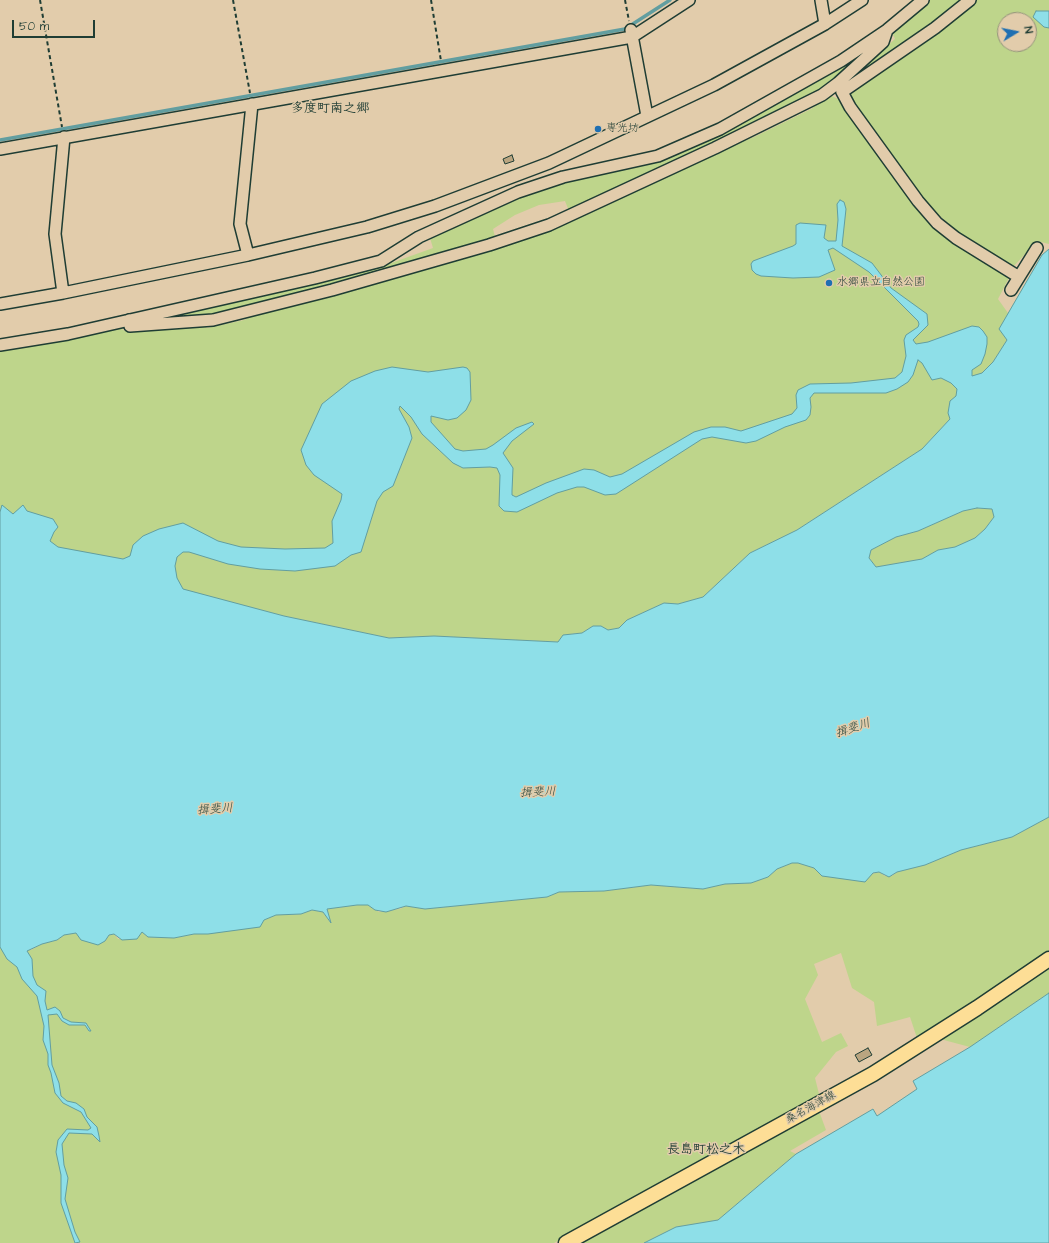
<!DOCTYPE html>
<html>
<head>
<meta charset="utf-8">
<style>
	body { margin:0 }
	#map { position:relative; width:1049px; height:1243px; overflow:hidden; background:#e2ccab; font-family:"Architects Daughter",sans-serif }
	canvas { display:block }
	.north { position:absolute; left:997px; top:12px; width:40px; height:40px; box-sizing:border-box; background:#e2ccab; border:1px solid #94937b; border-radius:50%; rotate:80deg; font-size:11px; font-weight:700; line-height:16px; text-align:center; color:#1f3d34 }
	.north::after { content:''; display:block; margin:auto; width:14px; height:18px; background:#1f6fb2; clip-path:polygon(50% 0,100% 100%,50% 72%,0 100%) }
	.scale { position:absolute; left:12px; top:20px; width:83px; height:18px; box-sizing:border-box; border:2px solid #1f3d34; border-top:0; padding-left:5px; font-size:12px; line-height:14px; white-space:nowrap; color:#1f3d34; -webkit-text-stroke:3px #e2ccab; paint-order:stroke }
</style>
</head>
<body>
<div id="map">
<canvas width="1049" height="1243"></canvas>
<div class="north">N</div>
<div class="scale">50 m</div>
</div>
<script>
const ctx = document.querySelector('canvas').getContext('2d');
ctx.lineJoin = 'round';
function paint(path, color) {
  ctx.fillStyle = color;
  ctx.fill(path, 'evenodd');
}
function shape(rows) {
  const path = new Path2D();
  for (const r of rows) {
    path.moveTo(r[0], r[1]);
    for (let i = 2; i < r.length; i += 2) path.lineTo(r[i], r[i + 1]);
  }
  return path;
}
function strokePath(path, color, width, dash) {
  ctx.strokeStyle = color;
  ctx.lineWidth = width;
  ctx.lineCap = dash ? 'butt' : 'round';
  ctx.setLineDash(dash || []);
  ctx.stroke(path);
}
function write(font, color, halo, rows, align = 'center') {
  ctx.font = font + ' "Architects Daughter","Klee One",sans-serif';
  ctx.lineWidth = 3;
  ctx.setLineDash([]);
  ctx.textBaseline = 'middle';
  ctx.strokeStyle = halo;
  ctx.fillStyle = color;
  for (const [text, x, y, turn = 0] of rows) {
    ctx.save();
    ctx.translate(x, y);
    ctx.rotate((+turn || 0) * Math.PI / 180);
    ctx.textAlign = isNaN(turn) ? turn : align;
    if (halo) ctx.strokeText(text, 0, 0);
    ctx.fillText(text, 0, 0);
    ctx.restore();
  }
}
paint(shape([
	[930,0,1049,0,1049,244,1037,241,1014,266,987,253,967,240,922,200,850,100,845,83,895,39,892,32],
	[1005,20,1029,20,1029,44,1005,44],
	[876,44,863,59,807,99,569,211,565,201,539,205,515,215,493,229,495,237,421,260,335,285,213,316,148,320,383,266,433,248,430,238,460,222,533,191,562,182,628,166,645,166,662,159],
	[830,95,840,100,915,203,1010,276,998,299,1008,313,1042,255,1049,249,1007,340,993,362,950,419,922,449,797,530,750,553,703,597,678,604,664,603,627,620,619,628,608,630,601,626,593,626,582,633,571,634,558,642,434,636,389,638,284,616,0,543,0,351,117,326,125,331,202,324,207,328,244,320,257,314,459,259,695,159,754,137,811,109],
	[977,508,992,509,994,517,985,529,975,538,956,547,938,550,922,559,876,567,869,558,871,550,896,537,918,531,963,511],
	[1049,817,1049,952,1022,972,917,1038,910,1017,877,1026,874,1002,852,988,841,953,814,964,818,975,805,999,822,1042,841,1033,848,1046,836,1052,815,1078,820,1098,554,1243,0,1243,0,947,31,950,42,944,57,940,64,935,76,933,105,941,109,935,114,934,118,939,128,939,142,932,148,937,174,938,194,934,208,934,264,920,276,915,301,914,312,910,323,912,330,922,327,909,357,905,368,905,379,912,400,909,406,906,425,909,547,897,559,892,604,891,651,885,703,889,725,884,751,883,768,877,777,869,792,863,798,863,814,868,823,876,869,875,879,872,885,876,892,876,897,872,925,865,961,850,1012,837],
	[1049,967,1049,993,970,1047,940,1039],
	[819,1111,826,1130,790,1151,796,1154,718,1220,676,1227,644,1243,579,1243]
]), '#bed58b');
const water = shape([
	[1036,11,1049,11,1049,28,1044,27,1033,17,1036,11],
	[840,200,844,202,846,209,842,246,872,263,891,288,927,314,928,325,913,340,916,344,928,342,972,326,979,327,983,331,987,337,987,344,985,354,981,364,972,370,972,376,982,373,993,362,1007,340,999,329,1042,255,1049,249,1049,817,1012,837,961,850,925,865,897,872,889,877,879,872,873,873,865,882,822,876,814,868,798,863,792,863,777,869,768,877,751,883,725,884,703,889,651,885,604,891,559,892,547,897,425,909,406,906,386,912,375,910,368,905,357,905,327,909,331,923,323,912,312,910,301,914,276,915,264,920,260,927,208,934,194,934,174,938,148,937,142,932,137,939,122,940,114,934,109,935,105,941,98,945,81,940,76,933,64,935,57,940,42,944,27,951,32,959,33,976,37,985,46,991,45,1001,47,1010,55,1007,60,1011,63,1018,71,1022,86,1023,91,1031,89,1031,85,1025,69,1025,62,1021,57,1014,48,1015,52,1065,59,1083,61,1096,67,1101,76,1103,84,1109,87,1117,97,1127,99,1136,100,1142,92,1134,69,1133,62,1144,64,1165,68,1178,65,1199,75,1232,80,1242,75,1243,61,1203,61,1175,56,1152,58,1140,67,1129,88,1130,91,1128,81,1112,63,1103,55,1093,51,1073,48,1065,48,1054,43,1040,44,1026,37,996,22,979,17,967,7,959,0,947,0,512,2,505,13,514,23,505,27,511,53,519,58,527,54,532,50,541,58,547,123,559,130,556,133,545,143,536,159,529,183,523,218,541,241,547,285,549,325,548,333,543,332,521,341,500,342,494,314,475,306,465,301,450,322,404,351,381,375,371,392,367,428,372,463,367,467,368,470,372,471,400,466,410,457,418,448,420,431,416,431,422,455,449,463,451,486,449,493,445,516,428,532,422,534,424,512,441,503,453,513,468,512,491,512,495,516,497,546,483,584,469,594,470,610,477,622,474,694,432,711,427,725,427,741,431,792,414,797,408,796,395,798,390,810,384,851,383,895,378,902,372,906,356,904,340,906,335,918,327,919,324,918,321,869,272,833,248,828,250,835,270,819,277,793,278,761,276,756,274,752,270,751,264,753,261,793,246,796,244,796,225,800,223,826,225,824,238,828,241,836,241,838,220,837,204,840,200],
	[918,360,922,363,932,380,941,378,951,383,957,389,956,396,950,401,948,413,950,419,922,449,797,530,750,553,703,597,678,604,664,603,627,620,619,628,608,630,601,626,593,626,582,633,563,635,558,642,434,636,389,638,284,616,183,589,177,578,175,566,177,557,183,552,189,552,228,564,260,569,295,571,335,566,351,555,361,552,377,501,383,492,393,486,412,438,409,427,399,409,400,406,411,417,422,434,453,463,463,468,490,467,497,468,500,475,499,506,504,511,517,512,557,493,577,487,584,487,605,495,616,494,702,439,712,437,746,443,756,441,785,427,806,420,810,415,811,407,810,398,814,393,886,393,897,389,908,382,913,375,918,360],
	[977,508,992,509,994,517,985,529,975,538,955,547,938,550,922,559,876,567,869,558,871,550,896,537,918,531,963,511,977,508],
	[1049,993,1049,1243,644,1243,676,1227,718,1220,796,1154,873,1109,877,1116,917,1089,913,1081,970,1047,1049,993]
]);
paint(water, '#8edfe8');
strokePath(water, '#629ea0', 1);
strokePath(shape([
	[0,140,625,29,670,0]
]), '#629ea0', 3.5);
const building = shape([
	[512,155,514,161,505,164,503,159,512,155],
	[868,1048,872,1055,859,1062,855,1055,868,1048]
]);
paint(building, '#baa580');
strokePath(building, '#1f3d34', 1);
const minor = shape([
	[821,0,825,24],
	[970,0,935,28,842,92,850,107,918,201,937,223,956,238,1019,277],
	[631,30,647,116],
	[0,149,632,37,689,0],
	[248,255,240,224,252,104],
	[1011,290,1037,248],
	[63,293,55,234,64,137],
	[0,304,63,293,248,255,367,227,435,206,549,163,714,85,825,24,862,0],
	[129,320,130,326,213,320,332,290,489,245,549,225,715,148,822,95,838,83,883,42,887,30],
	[0,345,68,334,315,278,381,261,419,237,518,192,563,177,658,156,720,129,841,61,887,30,923,0]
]);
const major = shape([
	[566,1243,873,1074,977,1008,1049,959]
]);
strokePath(minor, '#1f3d34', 14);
strokePath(major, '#1f3d34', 17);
strokePath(shape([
	[40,0,62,127],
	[233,0,250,93],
	[431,0,441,61],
	[625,0,629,21]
]), '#1f3d34', 2, [4, 3]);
strokePath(minor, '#e2ccab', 11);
strokePath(major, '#fdde96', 14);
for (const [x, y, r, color] of [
	[598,129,4,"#1f6fb2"],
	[829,283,4,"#1f6fb2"]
]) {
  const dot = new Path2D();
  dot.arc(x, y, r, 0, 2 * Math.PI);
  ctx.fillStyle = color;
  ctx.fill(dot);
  strokePath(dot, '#e2ccab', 1.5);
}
write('11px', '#1f3d34', '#e2ccab', [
	["専光坊",606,129],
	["水郷県立自然公園",837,283]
], 'left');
write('11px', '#1f3d34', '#e2ccab', [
	["桑名海津線",811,1108,-29]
]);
write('italic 12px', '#25453d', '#e2ccab', [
	["揖斐川",853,729,-18],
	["揖斐川",538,793,-2],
	["揖斐川",215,810,-4]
]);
write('bold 13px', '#1f3d34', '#e2ccab', [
	["多度町南之郷",330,109],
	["長島町松之木",706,1150]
]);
</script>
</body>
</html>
